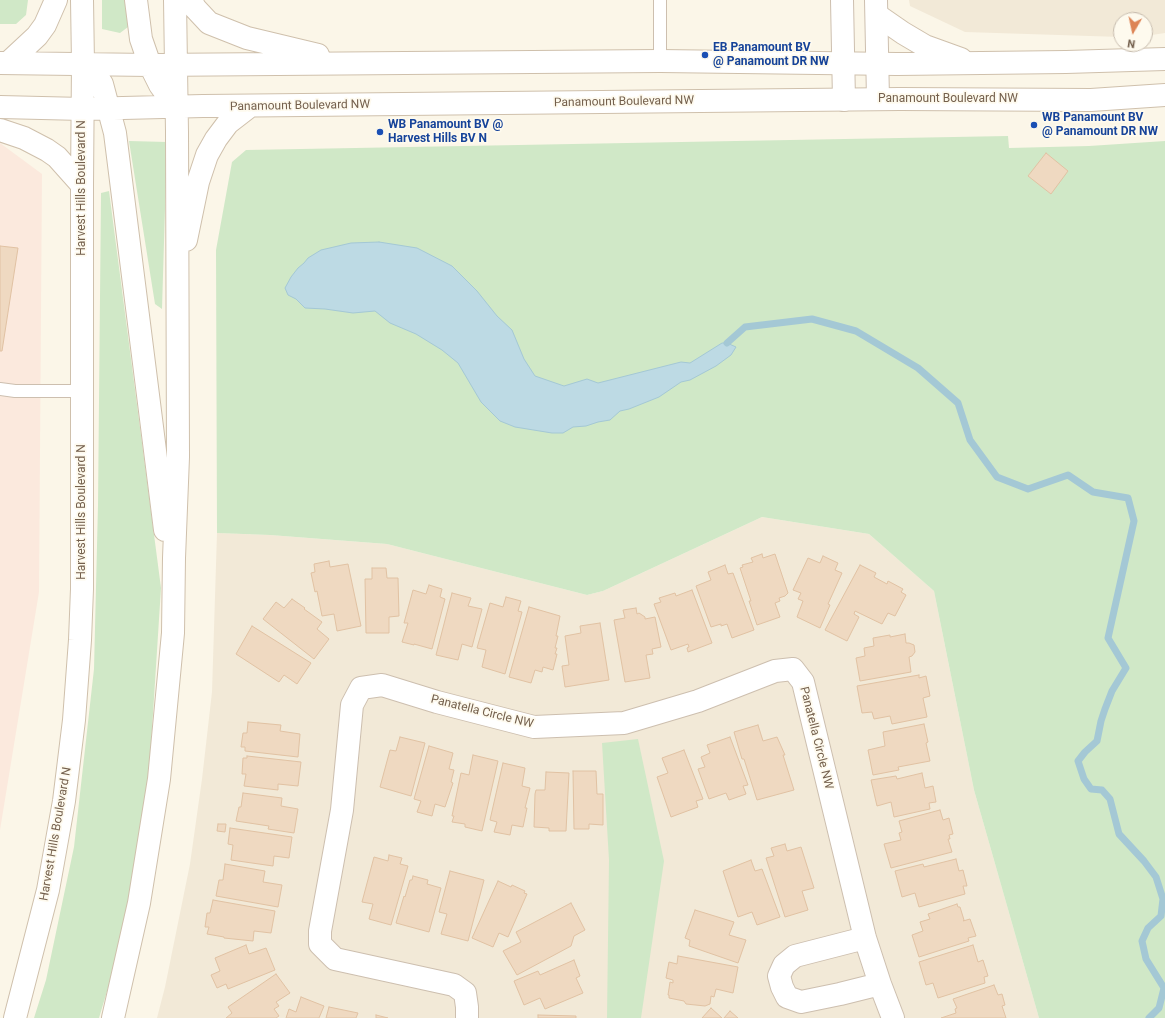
<!DOCTYPE html>
<html>
<head>
<meta charset="utf-8">
<style>
	body { margin:0 }
	#map { position:relative; width:1165px; height:1018px; overflow:hidden; background:#fbf6e8; font-family:Roboto,sans-serif }
	canvas { display:block }
	.north { position:absolute; left:1113px; top:12px; width:40px; height:40px; box-sizing:border-box; background:#fefaee; border:1px solid #c7bcae; border-radius:50%; rotate:189deg; font-size:11px; font-weight:700; line-height:16px; text-align:center; color:#74604d }
	.north::after { content:''; display:block; margin:auto; width:14px; height:18px; background:#dd8455; clip-path:polygon(50% 0,100% 100%,50% 72%,0 100%) }
</style>
</head>
<body>
<div id="map">
<canvas width="1165" height="1018"></canvas>
<div class="north">N</div>
</div>
<script>
const ctx = document.querySelector('canvas').getContext('2d');
ctx.lineJoin = 'round';
function paint(path, color) {
  ctx.fillStyle = color;
  ctx.fill(path, 'evenodd');
}
function shape(rows) {
  const path = new Path2D();
  for (const r of rows) {
    path.moveTo(r[0], r[1]);
    for (let i = 2; i < r.length; i += 2) path.lineTo(r[i], r[i + 1]);
  }
  return path;
}
function strokePath(path, color, width, dash) {
  ctx.strokeStyle = color;
  ctx.lineWidth = width;
  ctx.lineCap = dash ? 'butt' : 'round';
  ctx.setLineDash(dash || []);
  ctx.stroke(path);
}
function write(font, color, halo, rows, align = 'center') {
  ctx.font = font + ' Roboto,sans-serif';
  ctx.lineWidth = 3.5;
  ctx.setLineDash([]);
  ctx.textBaseline = 'middle';
  ctx.strokeStyle = halo;
  ctx.fillStyle = color;
  for (const [text, x, y, turn = 0] of rows) {
    ctx.save();
    ctx.translate(x, y);
    ctx.rotate((+turn || 0) * Math.PI / 180);
    ctx.textAlign = isNaN(turn) ? turn : align;
    if (halo) ctx.strokeText(text, 0, 0);
    ctx.fillText(text, 0, 0);
    ctx.restore();
  }
}
paint(shape([
	[909,0,1165,0,1165,33,1145,36,1145,20,1121,20,1121,37,965,32,910,6],
	[762,517,869,534,934,591,974,790,1039,1018,157,1018,165,987,190,864,202,779,212,692,217,533,270,535,387,544,587,595,603,591]
]), '#f2e9d7');
paint(shape([
	[0,143,42,174,39,592,0,830]
]), '#fbe9dd');
paint(shape([
	[0,0,28,0,26,15,16,24,0,24],
	[102,0,125,0,128,27,120,33,102,29],
	[1008,136,1009,148,1089,146,1165,141,1165,1018,1039,1018,974,790,934,591,869,534,762,517,603,591,587,595,387,544,270,535,217,533,216,250,232,162,246,150],
	[129,141,167,142,162,309,155,304],
	[109,191,161,588,148,792,119,951,99,1018,34,1018,46,980,74,847,94,669,98,505,101,193],
	[638,739,664,861,641,1018,607,1018,609,860,602,743]
]), '#d0e8c7');
const water = shape([
	[379,242,417,248,452,266,477,291,497,316,512,330,524,359,535,376,564,386,587,379,598,383,681,362,690,363,722,343,727,343,736,347,731,355,716,366,690,380,681,382,659,397,629,409,620,411,610,420,598,422,586,426,573,427,563,433,552,433,515,427,500,421,481,402,458,363,442,350,416,334,390,323,375,311,353,313,325,309,305,308,296,299,288,295,285,288,291,277,298,268,304,263,308,258,321,250,351,243,379,242]
]);
paint(water, '#bddae4');
strokePath(water, '#a4c8d5', 1);
strokePath(shape([
	[727,343,745,327,812,319,856,331,918,368,958,403,970,440,997,477,1028,489,1068,475,1093,492,1128,498,1134,521,1108,638,1126,668,1112,691,1105,709,1101,721,1097,741,1085,752,1078,761,1084,779,1091,789,1102,790,1110,799,1119,834,1144,861,1156,877,1163,899,1161,916,1148,928,1142,941,1146,959,1164,988,1159,1008,1149,1018]
]), '#a4c8d5', 7);
const building = shape([
	[1046,153,1068,171,1051,194,1028,176,1046,153],
	[0,246,18,248,2,351,0,351,0,246],
	[762,554,763,558,775,554,788,593,785,596,779,598,780,601,775,603,780,617,757,625,749,601,751,601,740,568,743,567,742,565,753,562,751,558,762,554],
	[823,556,838,563,835,570,842,573,828,604,830,605,820,628,797,617,803,601,798,599,801,593,793,590,808,558,820,563,823,556],
	[329,561,330,567,348,564,361,626,337,631,334,614,322,616,317,591,315,592,311,573,315,572,314,564,329,561],
	[725,565,728,574,733,573,754,630,732,638,727,624,721,626,721,624,711,627,696,586,711,580,708,572,725,565],
	[860,565,876,573,874,577,887,584,888,581,903,589,901,592,906,595,895,616,888,613,882,624,855,611,854,614,859,617,847,641,825,630,860,565],
	[372,568,386,568,387,578,398,578,399,616,389,617,389,633,366,633,365,579,372,579,372,568],
	[429,585,442,589,440,597,445,599,432,649,414,644,414,645,402,642,408,623,404,623,413,590,426,594,429,585],
	[692,590,712,643,688,652,687,648,689,647,688,644,671,650,654,604,661,602,659,598,675,593,676,596,692,590],
	[452,593,471,598,468,606,482,609,472,647,462,644,458,660,436,655,452,593],
	[506,597,521,601,518,611,522,612,505,674,482,667,486,650,477,648,490,603,503,607,506,597],
	[292,599,305,608,304,609,322,622,317,629,329,639,314,659,263,619,276,602,284,608,292,599],
	[529,607,560,616,556,636,558,636,555,648,557,648,555,654,557,654,553,670,543,667,542,672,535,670,531,683,509,677,529,607],
	[636,608,637,614,639,613,645,617,645,619,655,617,661,647,652,649,653,654,646,655,650,678,625,682,614,620,625,618,623,610,636,608],
	[600,623,609,680,565,687,562,666,569,665,565,636,581,633,580,626,600,623],
	[252,626,311,663,297,684,284,675,279,682,236,654,252,626],
	[905,634,906,643,909,643,914,645,915,652,912,656,909,657,911,672,860,681,856,658,865,656,864,648,874,646,873,638,890,635,890,637,905,634],
	[919,675,919,678,926,676,930,696,923,698,927,717,892,724,890,716,874,719,872,712,862,713,857,686,919,675],
	[248,722,281,725,280,731,300,734,298,757,245,751,245,747,241,747,243,733,247,733,248,722],
	[924,724,928,742,926,743,930,761,898,767,899,770,873,775,868,750,885,746,883,732,924,724],
	[758,725,763,741,777,737,785,755,783,755,794,790,757,800,744,759,742,759,734,732,758,725],
	[400,737,425,743,411,796,380,787,390,750,396,751,400,737],
	[730,737,748,785,743,786,746,794,729,800,726,793,709,799,698,769,705,767,701,757,710,753,707,745,730,737],
	[429,746,453,753,449,769,454,770,451,782,453,783,445,807,435,804,432,816,417,812,421,801,414,799,429,746],
	[684,750,703,799,696,801,698,807,671,817,657,777,668,773,662,758,684,750],
	[473,755,498,761,482,831,465,827,465,824,452,822,454,816,452,816,461,773,469,775,473,755],
	[247,756,301,762,298,786,278,784,278,790,244,786,246,774,242,774,243,758,247,758,247,756],
	[503,763,525,768,522,786,530,788,525,808,527,808,523,827,512,825,510,835,494,832,497,822,490,820,503,763],
	[573,771,596,771,597,794,603,794,603,825,589,824,589,829,574,829,573,771],
	[546,772,569,773,566,831,549,831,549,828,534,827,535,794,536,790,545,790,546,772],
	[922,773,925,788,933,786,936,802,929,803,930,809,894,817,891,802,877,806,871,780,896,776,897,779,922,773],
	[243,793,282,798,281,806,298,809,294,833,268,829,269,826,236,821,239,807,241,807,243,793],
	[940,810,943,820,949,818,953,834,949,835,950,839,948,839,952,852,891,868,884,844,901,840,899,833,902,832,899,821,940,810],
	[218,824,226,824,225,832,217,831,218,824],
	[230,828,292,837,289,858,274,856,273,866,231,860,233,845,228,844,230,828],
	[785,844,787,851,801,847,814,888,802,891,808,910,785,917,766,858,774,856,771,848,785,844],
	[389,855,402,858,400,864,408,866,391,925,369,919,373,904,362,902,374,857,388,861,389,855],
	[956,859,959,871,963,870,967,886,963,886,965,894,919,907,915,893,902,897,895,871,923,864,924,867,956,859],
	[751,860,755,871,762,869,780,917,757,925,752,912,738,917,723,871,751,860],
	[225,864,265,871,263,882,282,885,278,907,216,896,219,880,223,880,225,864],
	[450,871,484,880,468,941,441,934,447,914,439,912,450,871],
	[413,876,428,880,427,884,441,888,429,932,396,923,404,896,405,897,410,880,412,880,413,876],
	[498,881,511,887,512,885,525,891,524,893,527,894,508,937,499,933,493,947,472,938,498,881],
	[213,900,275,911,271,933,254,931,253,941,224,938,224,937,207,934,209,927,205,927,207,913,210,913,213,900],
	[571,903,585,930,574,936,571,946,517,975,503,951,521,942,516,932,571,903],
	[957,904,958,907,960,907,964,920,963,921,970,919,976,936,968,938,969,941,919,957,912,935,923,931,920,922,930,919,928,914,957,904],
	[695,910,734,922,729,935,746,940,738,963,689,946,690,940,685,938,695,910],
	[246,945,249,954,266,948,275,970,228,989,226,984,217,988,211,975,220,971,215,958,246,945],
	[973,945,978,962,983,960,988,976,984,977,985,983,938,998,933,983,926,985,919,962,973,945],
	[678,956,738,967,733,993,716,989,714,997,711,996,710,1004,705,1006,686,1004,684,1001,669,998,669,995,668,995,670,982,673,983,673,980,666,978,669,962,677,964,678,956],
	[574,960,580,976,576,978,583,993,545,1009,540,998,524,1005,514,981,538,971,540,975,574,960],
	[276,974,290,993,276,1002,279,1006,274,1009,279,1016,276,1018,226,1018,232,1013,228,1007,276,974],
	[994,985,998,995,1002,994,1005,1005,1002,1006,1006,1018,941,1018,956,1013,955,1009,957,1008,953,999,994,985],
	[301,997,324,1006,319,1018,286,1018,289,1009,296,1012,301,997],
	[329,1007,358,1013,356,1018,326,1018,329,1007],
	[711,1008,722,1018,702,1018,711,1008],
	[730,1011,738,1018,724,1018,730,1011],
	[376,1015,388,1018,376,1018,376,1015],
	[538,1015,576,1016,576,1018,538,1018,538,1015]
]);
paint(building, '#efd9c1');
strokePath(building, '#e1c2a3', 1);
const lane = shape([
	[660,61,660,0],
	[0,389,15,391,82,391]
]);
const street = shape([
	[842,0,844,100],
	[876,0,878,99],
	[865,938,795,956,784,965,779,976,782,987,787,997,801,1002,840,994,880,984],
	[467,1018,467,1007,465,993,454,985,335,959,320,944,320,931,342,810,352,705,361,688,382,685,437,702,534,727,624,723,698,701,775,671,793,669,803,682,865,938,880,984,893,1018]
]);
const secondary = shape([
	[136,0,141,39,150,65,160,85,176,107],
	[191,0,195,8,209,23,247,38,318,55],
	[877,15,903,33,925,46,961,59],
	[0,63,150,65,660,61,897,64,1066,62,1165,59],
	[8,63,37,36,45,25,56,0],
	[83,63,93,71,102,84,115,133,165,530],
	[0,107,83,109,203,106,900,99,1091,100,1165,95],
	[0,130,24,138,47,150,57,157,82,185],
	[186,240,198,182,207,155,216,139,228,123,250,106],
	[15,1018,48,890,64,801,74,720,80,640,82,589,82,185,83,63,82,0],
	[113,1018,139,903,159,779,173,633,174,558,178,457,177,132,175,0]
]);
strokePath(lane, '#cdbfaf', 14);
strokePath(street, '#cdbfaf', 24);
strokePath(secondary, '#cfc0ac', 24);
strokePath(lane, '#fff', 12);
strokePath(street, '#fff', 22);
strokePath(secondary, '#fff', 22);
for (const [x, y, r, color] of [
	[705,55,4,"#1a4fb4"],
	[1034,125,4,"#1a4fb4"],
	[380,132,4,"#1a4fb4"]
]) {
  const dot = new Path2D();
  dot.arc(x, y, r, 0, 2 * Math.PI);
  ctx.fillStyle = color;
  ctx.fill(dot);
  strokePath(dot, '#fefaee', 1.5);
}
write('bold 12px', '#164399', '#fefaee', [
	["EB Panamount BV",713,48],
	["@ Panamount DR NW",713,62],
	["WB Panamount BV",1042,118],
	["@ Panamount DR NW",1042,132],
	["WB Panamount BV @",388,125],
	["Harvest Hills BV N",388,139]
], 'left');
write('12px', '#74604d', '#fefaee', [
	["Panamount Boulevard NW",948,99],
	["Panamount Boulevard NW",624,102,-1],
	["Panamount Boulevard NW",300,106,-1],
	["Harvest Hills Boulevard N",82,188,-90],
	["Harvest Hills Boulevard N",82,512,-90],
	["Panatella Circle NW",482,712,14],
	["Panatella Circle NW",816,738,76],
	["Harvest Hills Boulevard N",56,834,-80]
]);
</script>
</body>
</html>
